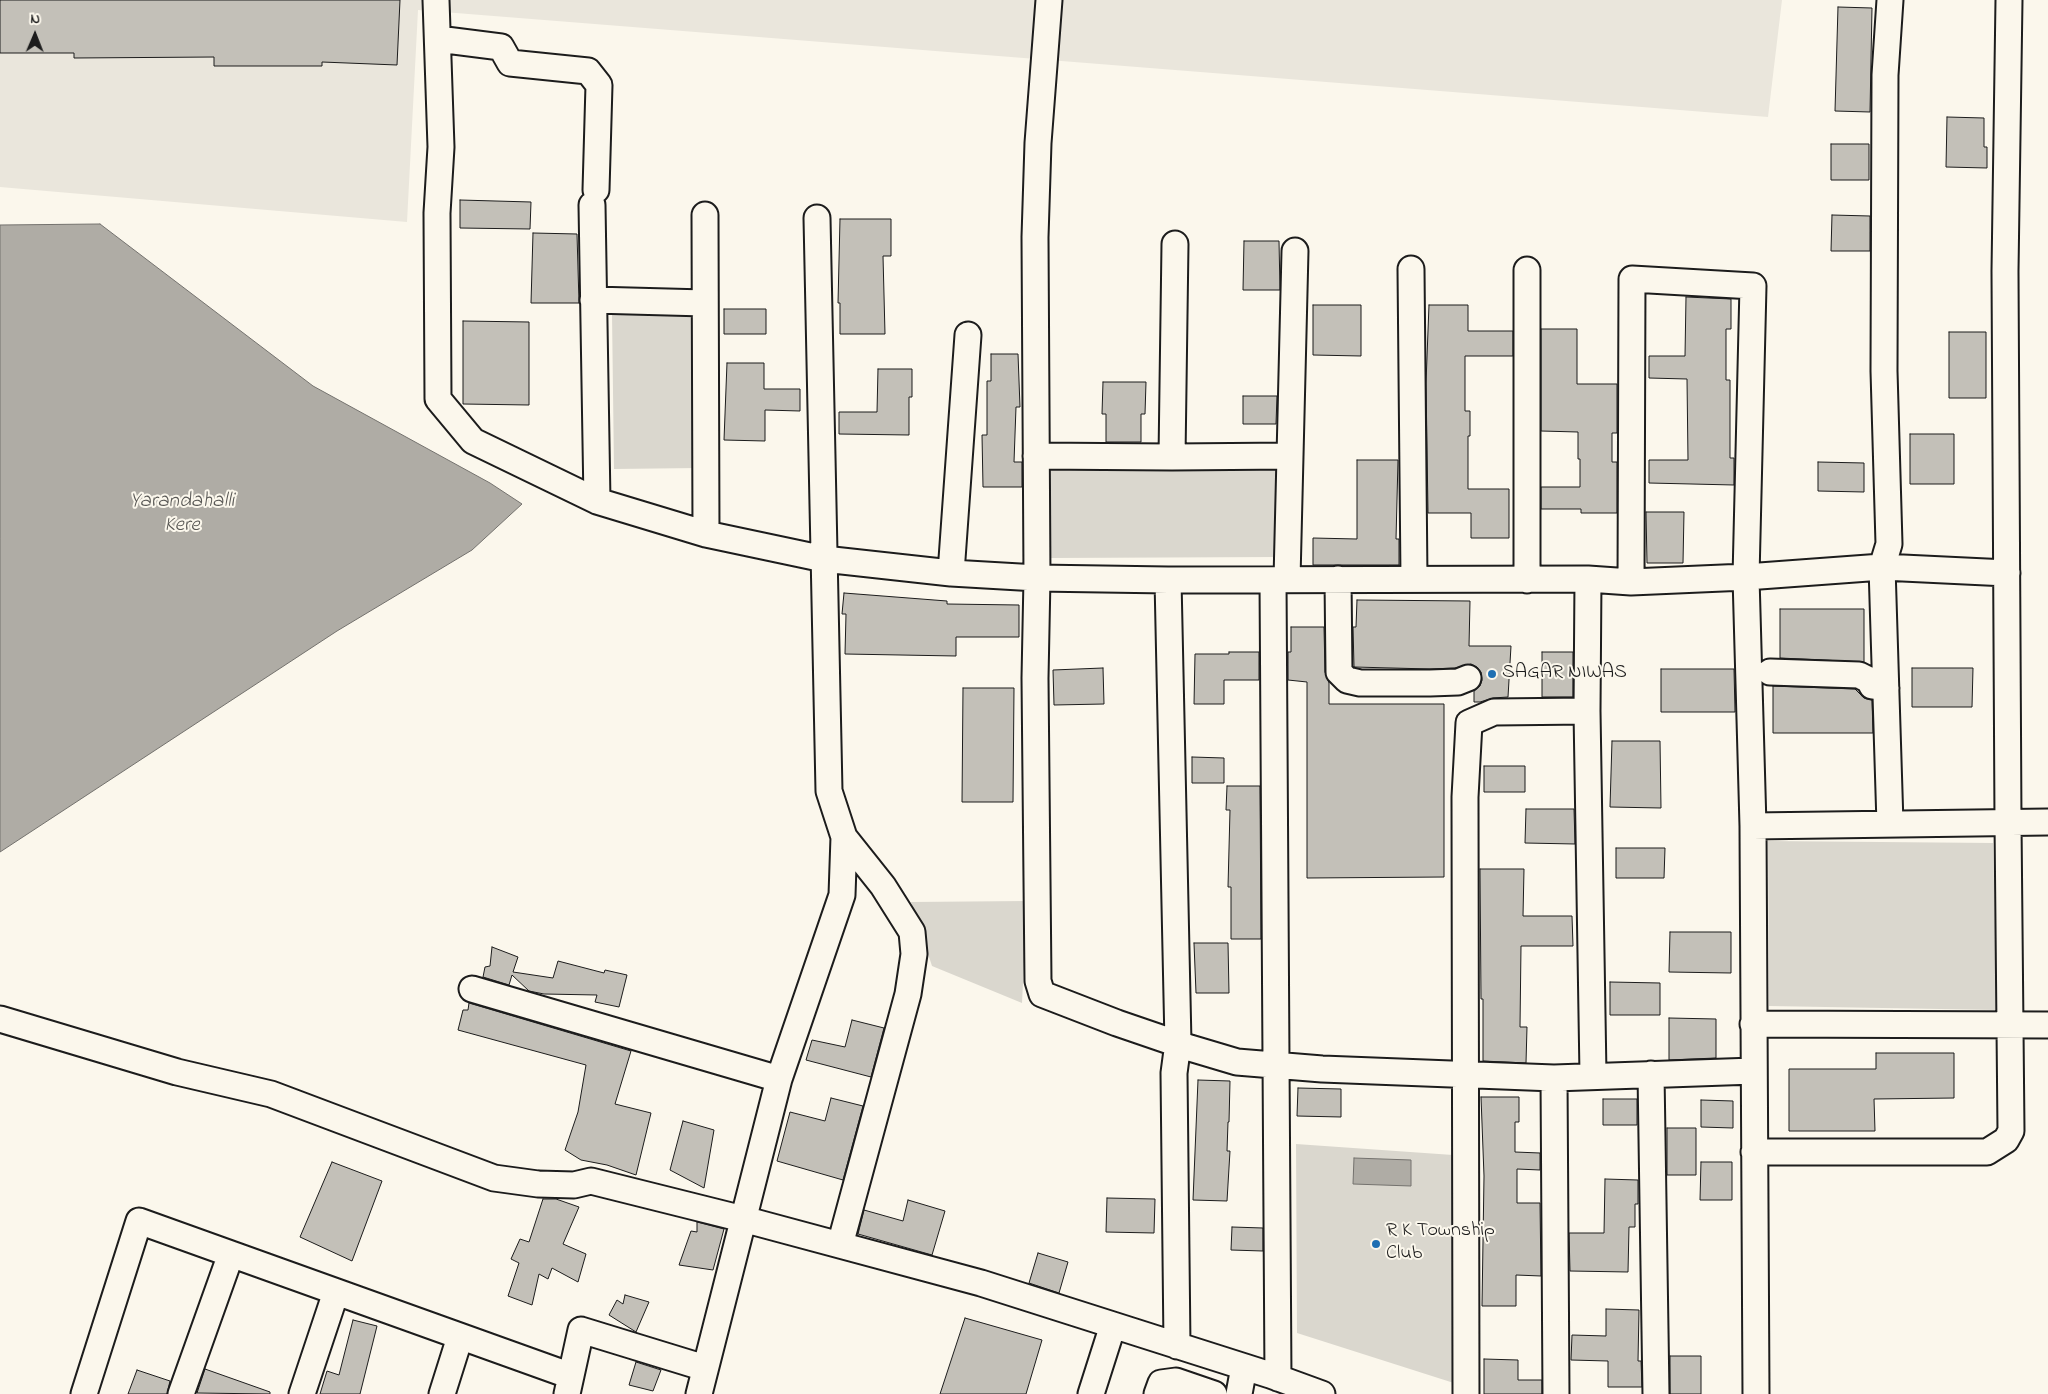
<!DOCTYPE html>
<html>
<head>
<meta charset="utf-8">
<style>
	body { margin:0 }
	#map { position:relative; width:2048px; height:1394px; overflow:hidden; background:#fbf7ec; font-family:"Indie Flower",sans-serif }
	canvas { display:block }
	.north { position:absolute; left:10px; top:10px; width:50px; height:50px; -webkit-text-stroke:4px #fbf7ec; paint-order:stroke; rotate:1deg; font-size:14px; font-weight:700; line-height:20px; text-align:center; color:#1c1c1c }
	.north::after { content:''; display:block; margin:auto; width:18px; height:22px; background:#1c1c1c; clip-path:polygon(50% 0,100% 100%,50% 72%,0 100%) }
</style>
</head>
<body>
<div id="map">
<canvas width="2048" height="1394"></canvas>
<div class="north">N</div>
</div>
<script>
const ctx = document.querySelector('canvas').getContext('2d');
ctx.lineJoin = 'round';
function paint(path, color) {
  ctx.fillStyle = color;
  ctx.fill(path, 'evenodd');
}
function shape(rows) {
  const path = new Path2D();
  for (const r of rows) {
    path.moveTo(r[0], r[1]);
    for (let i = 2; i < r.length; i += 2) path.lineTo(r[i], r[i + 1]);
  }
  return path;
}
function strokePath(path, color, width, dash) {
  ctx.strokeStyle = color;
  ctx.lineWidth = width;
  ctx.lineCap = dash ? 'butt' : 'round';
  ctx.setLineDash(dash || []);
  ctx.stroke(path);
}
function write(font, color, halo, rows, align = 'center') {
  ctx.font = font + ' "Indie Flower",sans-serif';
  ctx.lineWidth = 4;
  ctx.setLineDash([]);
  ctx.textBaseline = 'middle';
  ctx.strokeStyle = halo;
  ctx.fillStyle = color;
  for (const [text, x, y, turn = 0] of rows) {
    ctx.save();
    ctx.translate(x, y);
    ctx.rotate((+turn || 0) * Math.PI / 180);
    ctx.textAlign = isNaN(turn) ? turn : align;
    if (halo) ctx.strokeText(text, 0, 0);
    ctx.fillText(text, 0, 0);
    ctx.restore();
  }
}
paint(shape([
	[0,0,1782,0,1768,117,418,10,407,222,0,187]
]), '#eae6dc');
paint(shape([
	[697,313,698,468,614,469,612,314],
	[1278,468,1278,557,1051,558,1051,469],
	[1768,841,1993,843,1997,1010,1769,1006],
	[1027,901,1022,1003,932,966,911,902],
	[1296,1144,1453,1155,1457,1384,1297,1333]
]), '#dad7ce');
const water = shape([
	[100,224,313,386,490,483,522,504,472,550,337,631,0,852,0,225,100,224],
	[1354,1158,1411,1160,1411,1186,1353,1184,1354,1158]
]);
paint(water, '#afaca5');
strokePath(water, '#74726e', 1);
const building = shape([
	[0,0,400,0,397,65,322,62,322,66,214,66,214,57,74,58,74,53,0,53,0,0],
	[1838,7,1872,8,1870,112,1835,111,1838,7],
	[1947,117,1984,118,1984,147,1987,147,1987,168,1946,167,1947,117],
	[1831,144,1869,144,1869,180,1831,180,1831,144],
	[460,200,531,202,530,229,460,228,460,200],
	[1832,215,1870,216,1870,251,1831,251,1832,215],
	[840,219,891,219,891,256,883,256,885,334,840,334,840,303,838,303,840,219],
	[533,233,577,234,579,303,531,303,533,233],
	[1244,241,1279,241,1280,290,1243,290,1244,241],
	[1686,297,1731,299,1731,329,1726,329,1726,380,1730,380,1730,458,1734,458,1734,485,1649,483,1649,460,1688,460,1687,379,1649,378,1649,356,1685,356,1686,297],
	[1313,305,1361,305,1361,356,1313,355,1313,305],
	[1429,305,1468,305,1468,331,1513,331,1513,356,1465,356,1465,411,1470,411,1470,436,1468,436,1468,489,1509,489,1509,538,1471,538,1471,513,1428,513,1426,383,1429,305],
	[724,309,766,309,766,334,724,334,724,309],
	[463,321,529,322,529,405,463,404,463,321],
	[1541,329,1577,329,1577,384,1617,384,1617,433,1612,433,1612,462,1617,462,1617,513,1581,513,1581,509,1541,509,1541,487,1580,487,1580,459,1578,459,1578,432,1541,431,1541,329],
	[1949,332,1986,332,1986,398,1949,398,1949,332],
	[991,354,1018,354,1020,407,1016,407,1014,462,1022,462,1022,487,983,487,982,435,987,435,987,381,991,381,991,354],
	[727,363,764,363,764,389,800,389,800,411,765,410,765,441,724,440,727,363],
	[878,369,912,369,912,397,909,397,909,435,839,434,839,412,877,412,878,369],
	[1103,382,1146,382,1145,414,1141,414,1141,442,1106,442,1106,414,1102,414,1103,382],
	[1243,396,1277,396,1276,424,1243,424,1243,396],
	[1910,434,1954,434,1954,484,1910,484,1910,434],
	[1357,460,1398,460,1396,539,1399,539,1399,565,1313,565,1313,538,1357,539,1357,460],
	[1818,462,1864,463,1864,492,1818,491,1818,462],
	[1646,512,1684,512,1683,563,1647,563,1646,512],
	[844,593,947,601,947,604,1019,605,1019,637,956,637,956,656,845,654,846,614,842,614,844,593],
	[1357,600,1470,601,1469,646,1511,646,1508,697,1493,698,1480,702,1474,702,1474,691,1480,686,1482,680,1481,672,1477,667,1471,664,1455,668,1430,669,1354,667,1353,627,1356,627,1357,600],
	[1780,609,1864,609,1864,662,1780,658,1780,609],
	[1291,627,1324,627,1325,672,1329,683,1329,704,1444,704,1444,877,1307,878,1307,682,1288,680,1288,652,1291,652,1291,627],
	[1229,652,1259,652,1259,680,1224,680,1224,704,1194,704,1195,654,1229,654,1229,652],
	[1542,652,1573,652,1573,697,1542,697,1542,652],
	[1103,668,1104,704,1054,705,1053,670,1103,668],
	[1912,668,1973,668,1972,707,1912,707,1912,668],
	[1661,669,1734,669,1735,712,1661,712,1661,669],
	[1773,686,1855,689,1864,698,1872,700,1873,733,1773,733,1773,686],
	[963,688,1014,688,1013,802,962,802,963,688],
	[1612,741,1660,741,1661,808,1610,807,1612,741],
	[1192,757,1224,758,1224,783,1192,783,1192,757],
	[1484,766,1525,766,1525,792,1484,792,1484,766],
	[1227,786,1260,786,1261,939,1231,939,1231,887,1228,887,1230,810,1226,810,1227,786],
	[1526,809,1574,809,1575,844,1525,843,1526,809],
	[1616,848,1665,848,1664,878,1616,878,1616,848],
	[1480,869,1524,869,1523,916,1572,916,1573,946,1521,946,1520,1027,1527,1027,1526,1063,1483,1061,1483,999,1481,999,1480,869],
	[1670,932,1731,932,1731,973,1669,972,1670,932],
	[1194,943,1228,943,1229,993,1196,993,1194,943],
	[492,947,518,957,513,972,553,978,558,961,604,973,605,970,627,975,619,1007,595,1002,597,995,544,994,529,991,512,975,509,985,483,977,485,967,490,966,492,947],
	[1610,982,1660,983,1660,1015,1610,1015,1610,982],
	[469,1003,631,1051,615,1104,651,1113,636,1175,607,1165,581,1160,565,1150,578,1112,586,1065,458,1030,463,1010,468,1010,469,1003],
	[1669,1018,1716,1019,1716,1058,1669,1060,1669,1018],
	[852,1020,884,1028,871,1077,806,1060,812,1040,845,1047,852,1020],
	[1876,1053,1954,1053,1954,1098,1874,1099,1875,1131,1789,1131,1789,1069,1876,1069,1876,1053],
	[1198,1080,1230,1081,1229,1122,1228,1122,1227,1151,1230,1151,1227,1201,1193,1200,1198,1080],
	[1298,1088,1341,1089,1341,1117,1297,1116,1298,1088],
	[1481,1097,1519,1097,1519,1122,1515,1122,1515,1152,1540,1153,1540,1170,1517,1169,1517,1203,1540,1203,1541,1276,1516,1275,1516,1306,1482,1306,1484,1176,1481,1097],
	[831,1098,863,1106,843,1180,777,1161,790,1112,825,1121,831,1098],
	[1603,1099,1637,1099,1637,1125,1603,1125,1603,1099],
	[1701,1100,1733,1101,1733,1128,1701,1127,1701,1100],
	[683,1121,714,1130,704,1188,670,1170,683,1121],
	[1667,1128,1696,1128,1696,1175,1667,1175,1667,1128],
	[332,1162,382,1181,352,1261,300,1237,332,1162],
	[1701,1162,1732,1162,1732,1200,1700,1200,1701,1162],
	[1605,1179,1638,1180,1638,1204,1635,1204,1635,1227,1629,1227,1628,1272,1570,1271,1569,1233,1604,1233,1605,1179],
	[1107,1198,1155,1199,1154,1233,1106,1232,1107,1198],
	[543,1199,556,1199,579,1207,563,1244,586,1254,578,1282,552,1268,548,1279,539,1274,532,1305,508,1296,519,1263,511,1259,520,1239,529,1242,543,1199],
	[908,1200,945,1211,932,1255,858,1234,864,1210,903,1221,908,1200],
	[697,1222,724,1229,713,1270,679,1265,691,1231,697,1232,697,1222],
	[1232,1227,1263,1228,1263,1251,1231,1250,1232,1227],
	[1038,1253,1068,1262,1059,1293,1029,1283,1038,1253],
	[625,1295,649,1302,636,1332,609,1315,617,1300,623,1304,625,1295],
	[1606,1309,1639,1310,1638,1361,1641,1361,1642,1387,1608,1387,1608,1361,1571,1360,1572,1335,1606,1336,1606,1309],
	[965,1318,1042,1340,1026,1394,940,1394,965,1318],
	[353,1320,377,1326,360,1394,320,1394,327,1371,339,1375,353,1320],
	[1670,1356,1701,1356,1701,1394,1670,1394,1670,1356],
	[1484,1359,1518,1360,1518,1380,1542,1380,1542,1394,1484,1394,1484,1359],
	[636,1362,661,1370,653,1391,629,1385,636,1362],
	[205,1369,270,1392,270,1394,197,1393,205,1369],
	[137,1370,170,1381,167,1394,128,1394,137,1370]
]);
paint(building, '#c3c0b8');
strokePath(building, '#1c1c1c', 1);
const minor = shape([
	[436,0,441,147,437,213,438,399,473,441,597,501,706,534,824,559,951,573,1037,578,1168,580,1588,579,1631,582,1746,577,1882,567,2007,573],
	[1049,0,1038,143,1035,237,1037,578,1035,678,1038,981,1042,994,1117,1023,1190,1048,1237,1062,1322,1069,1554,1078,1754,1071],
	[1890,0,1885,75,1884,371,1889,544,1882,567,1890,824],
	[438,39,501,47,510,63,588,71,599,85,596,190],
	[592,205,597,501],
	[705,215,706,534],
	[1175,244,1172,457,1290,456],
	[1411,269,1414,579],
	[593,300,705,303],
	[1036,456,1172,457],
	[951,573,968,335],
	[1287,579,1295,251],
	[1338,579,1339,672,1347,680,1360,683,1430,683,1458,682,1468,678],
	[1588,579,1587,711,1593,1075],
	[1168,580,1178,1043,1174,1073,1177,1346],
	[1273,580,1278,1378],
	[1527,580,1527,270],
	[1631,582,1632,279,1753,286,1746,577,1753,826,1756,1394],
	[1770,672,1859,675,1869,680,1872,686,1886,688],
	[1753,826,2048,822],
	[472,989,779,1079],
	[0,1019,177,1072,271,1094,494,1178,538,1184,574,1185,591,1181,743,1219,981,1283,1270,1375,1322,1394],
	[1753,1024,2048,1025],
	[1651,1074,1656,1394],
	[1554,1078,1556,1394],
	[1754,1152,1987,1152,2006,1140,2011,1131,2008,823,2005,271,2009,0],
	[840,1245,908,994,914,954,912,932,883,886,844,837],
	[84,1394,139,1221,571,1376],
	[181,1394,231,1254],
	[302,1394,336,1292],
	[442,1394,460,1337],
	[567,1394,581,1330,705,1368],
	[699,1394,779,1079,842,895,844,837,829,791,817,218],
	[1091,1394,1113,1325],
	[1157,1394,1161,1383,1176,1381,1214,1394],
	[1239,1394,1244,1367],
	[1466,1394,1465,797,1469,723,1494,712,1587,711]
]);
strokePath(minor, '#1c1c1c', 29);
strokePath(minor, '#fbf7ec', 25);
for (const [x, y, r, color] of [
	[1492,674,5,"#1f6fb2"],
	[1376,1244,5,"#1f6fb2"]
]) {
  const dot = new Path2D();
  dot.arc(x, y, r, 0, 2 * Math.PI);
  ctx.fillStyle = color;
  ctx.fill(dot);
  strokePath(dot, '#fbf7ec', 2);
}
write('20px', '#1c1c1c', '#fbf7ec', [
	["SAGAR NIWAS",1502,674],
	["R K Township",1386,1232],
	["Club",1386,1255]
], 'left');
write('italic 21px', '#575653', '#fbf7ec', [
	["Yarandahalli",182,503],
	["Kere",182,527]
]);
</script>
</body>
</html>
